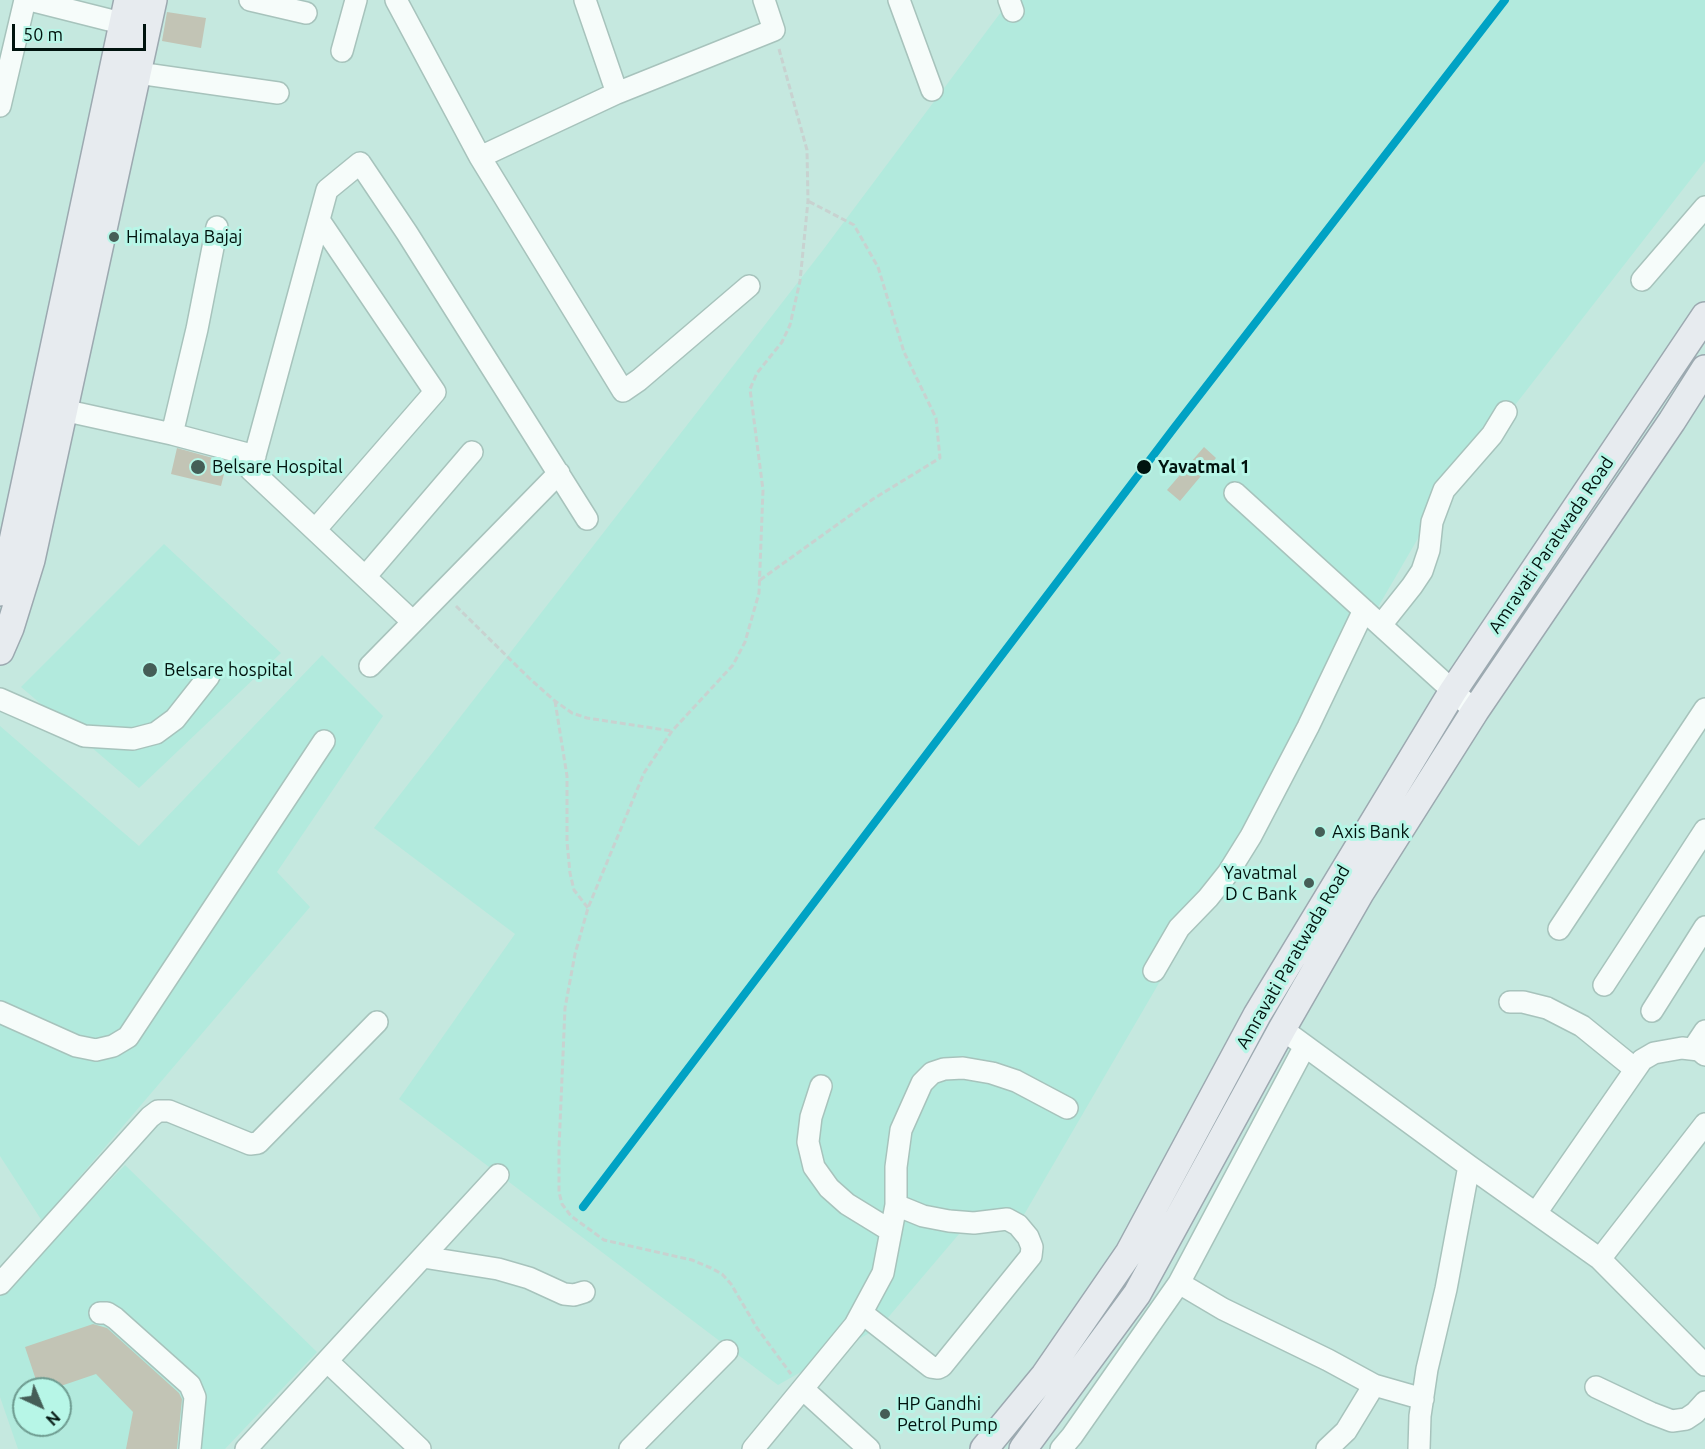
<!DOCTYPE html>
<html>
<head>
<meta charset="utf-8">
<style>
	body { margin:0 }
	#map { position:relative; width:1705px; height:1449px; overflow:hidden; background:#c5e8df; font-family:Ubuntu,sans-serif }
	canvas { display:block }
	.north { position:absolute; left:12px; top:1377px; width:60px; height:60px; box-sizing:border-box; background:#b7f6e7; border:2px solid #6e9b90; border-radius:50%; rotate:136deg; font-size:16px; font-weight:700; line-height:24px; text-align:center; color:#00130e }
	.north::after { content:''; display:block; margin:auto; width:21px; height:27px; background:#455e57; clip-path:polygon(50% 0,100% 100%,50% 72%,0 100%) }
	.scale { position:absolute; left:12px; top:24px; width:134px; height:27px; box-sizing:border-box; border:3px solid #00130e; border-top:0; padding-left:8px; font-size:18px; line-height:21px; white-space:nowrap; color:#00130e; -webkit-text-stroke:4px #b7f6e7; paint-order:stroke }
</style>
</head>
<body>
<div id="map">
<canvas width="1705" height="1449"></canvas>
<div class="north">N</div>
<div class="scale">50 m</div>
</div>
<script>
const ctx = document.querySelector('canvas').getContext('2d');
ctx.lineJoin = 'round';
function paint(path, color) {
  ctx.fillStyle = color;
  ctx.fill(path, 'evenodd');
}
function shape(rows) {
  const path = new Path2D();
  for (const r of rows) {
    path.moveTo(r[0], r[1]);
    for (let i = 2; i < r.length; i += 2) path.lineTo(r[i], r[i + 1]);
  }
  return path;
}
function strokePath(path, color, width, dash) {
  ctx.strokeStyle = color;
  ctx.lineWidth = width;
  ctx.lineCap = dash ? 'butt' : 'round';
  ctx.setLineDash(dash || []);
  ctx.stroke(path);
}
function write(font, color, halo, rows, align = 'center') {
  ctx.font = font + ' Ubuntu,sans-serif';
  ctx.lineWidth = 6;
  ctx.setLineDash([]);
  ctx.textBaseline = 'middle';
  ctx.strokeStyle = halo;
  ctx.fillStyle = color;
  for (const [text, x, y, turn = 0] of rows) {
    ctx.save();
    ctx.translate(x, y);
    ctx.rotate((+turn || 0) * Math.PI / 180);
    ctx.textAlign = isNaN(turn) ? turn : align;
    if (halo) ctx.strokeText(text, 0, 0);
    ctx.fillText(text, 0, 0);
    ctx.restore();
  }
}
paint(shape([
	[1010,0,1705,0,1705,161,1438,504,1018,1225,976,1214,880,1327,778,1385,399,1099,515,934,374,828,823,250],
	[164,544,281,653,139,788,21,687],
	[322,655,383,716,277,872,310,907,42,1221,0,1156,0,726,139,846],
	[125,1165,317,1352,225,1449,18,1449,0,1397,0,1295],
	[24,1389,60,1389,60,1425,24,1425]
]), '#b2eadd');
paint(shape([
	[167,12,206,18,201,48,162,41],
	[1204,447,1216,458,1180,501,1167,490],
	[177,448,227,462,221,486,171,474],
	[93,1324,107,1328,179,1393,182,1399,177,1449,126,1449,133,1412,96,1374,52,1389,39,1389,25,1347]
]), '#c2c4b5');
const minor = shape([
	[30,0,137,27],
	[250,0,306,13],
	[396,0,480,157,623,391,639,380,749,286],
	[585,0,617,93],
	[899,0,932,90],
	[1009,0,1013,11],
	[342,51,356,0],
	[138,73,278,93],
	[0,106,25,0],
	[480,157,617,93,774,30,764,0],
	[1642,280,1705,207],
	[49,407,172,434,197,329,217,227],
	[172,434,255,456],
	[1235,493,1475,711],
	[315,530,435,392,319,220],
	[365,577,472,452],
	[413,622,251,470,327,190,360,163,407,233,587,519],
	[1381,625,1412,586,1422,571,1429,550,1432,522,1444,490,1492,435,1506,412],
	[370,666,559,473],
	[0,699,84,736,133,739,156,733,175,719,209,676],
	[1559,929,1705,709],
	[1154,971,1179,928,1208,898,1228,873,1251,836,1308,727,1364,610],
	[1604,985,1705,830],
	[1510,1002,1523,1002,1547,1008,1582,1026,1635,1069],
	[1652,1011,1705,927],
	[0,1012,76,1046,96,1050,113,1046,128,1037,324,741],
	[1282,1029,1469,1166,1600,1259,1705,1365],
	[1693,1049,1705,1031],
	[821,1086,811,1117,808,1142,814,1167,829,1188,847,1204,891,1231],
	[1536,1213,1642,1060,1654,1053,1682,1048,1699,1050,1705,1055],
	[423,1257,498,1269,529,1278,564,1294,574,1295,584,1292],
	[1600,1259,1705,1124],
	[1179,1283,1223,1309,1328,1360,1374,1385,1423,1399],
	[0,1284,150,1117,158,1111,169,1111,250,1144,258,1143,377,1022],
	[100,1313,107,1313,115,1318,190,1385,195,1397,190,1449],
	[862,1313,931,1367,938,1368,942,1366,1031,1256,1032,1247,1028,1237,1018,1225,1007,1219,974,1223,949,1221,923,1216,896,1205],
	[327,1361,420,1449],
	[1596,1387,1651,1413,1672,1421,1686,1419,1695,1413,1705,1402],
	[804,1390,869,1449],
	[246,1449,498,1175],
	[630,1449,727,1351],
	[753,1449,855,1325,883,1273,896,1205,896,1167,901,1130,922,1083,932,1073,944,1069,963,1068,992,1073,1016,1081,1067,1108],
	[1061,1449,1072,1436,1179,1283,1305,1046],
	[1327,1449,1346,1431,1374,1385],
	[1419,1449,1420,1416,1427,1369,1446,1289,1469,1166]
]);
const major = shape([
	[0,592,6,574,128,0],
	[0,651,10,628,31,560,153,0],
	[984,1449,1045,1375,1129,1253,1257,1015,1453,691,1705,316],
	[1023,1449,1137,1294,1282,1029,1360,893,1475,711,1672,421,1705,369]
]);
strokePath(minor, '#a7c3bc', 24);
strokePath(major, '#9ca9b0', 30);
strokePath(shape([
	[779,49,807,150,808,201,800,281,790,325,782,342,757,373,750,389,763,490,759,593,745,642,733,665,672,731,644,773,588,908,575,954,565,1008,559,1148,559,1192,562,1204,571,1216,604,1240,692,1260,711,1268,722,1274,731,1284,757,1328,791,1374],
	[760,580,873,499,940,458,936,418,904,352,878,267,854,225,808,201],
	[456,606,529,678,555,701,572,713,587,718,672,731],
	[555,701,567,776,567,842,570,873,574,890,588,908]
]), '#c8d2d0', 3, [6, 3]);
strokePath(minor, '#f6fcfa', 21);
strokePath(major, '#e7ebef', 27);
strokePath(shape([
	[583,1207,1174,428,1505,0]
]), '#00a2c4', 8);
for (const [x, y, r, color] of [
	[114,237,6,"#455e57"],
	[198,467,8,"#455e57"],
	[1144,467,8,"#00130e"],
	[150,670,8,"#455e57"],
	[1320,832,6,"#455e57"],
	[1309,883,6,"#455e57"],
	[885,1414,6,"#455e57"]
]) {
  const dot = new Path2D();
  dot.arc(x, y, r, 0, 2 * Math.PI);
  ctx.fillStyle = color;
  ctx.fill(dot);
  strokePath(dot, '#b7f6e7', 2);
}
write('18px', '#00130e', '#b7f6e7', [
	["Himalaya Bajaj",126,237],
	["Belsare Hospital",212,467],
	["Belsare hospital",164,670],
	["Axis Bank",1332,832],
	["Yavatmal",1297,873,"right"],
	["D C Bank",1297,894,"right"],
	["HP Gandhi",897,1404],
	["Petrol Pump",897,1425]
], 'left');
write('bold 18px', '#00130e', '#b7f6e7', [
	["Yavatmal 1",1158,467]
], 'left');
write('18px', '#00130e', '#b7f6e7', [
	["Amravati Paratwada Road",1551,545,-56],
	["Amravati Paratwada Road",1293,957,-60]
]);
</script>
</body>
</html>
